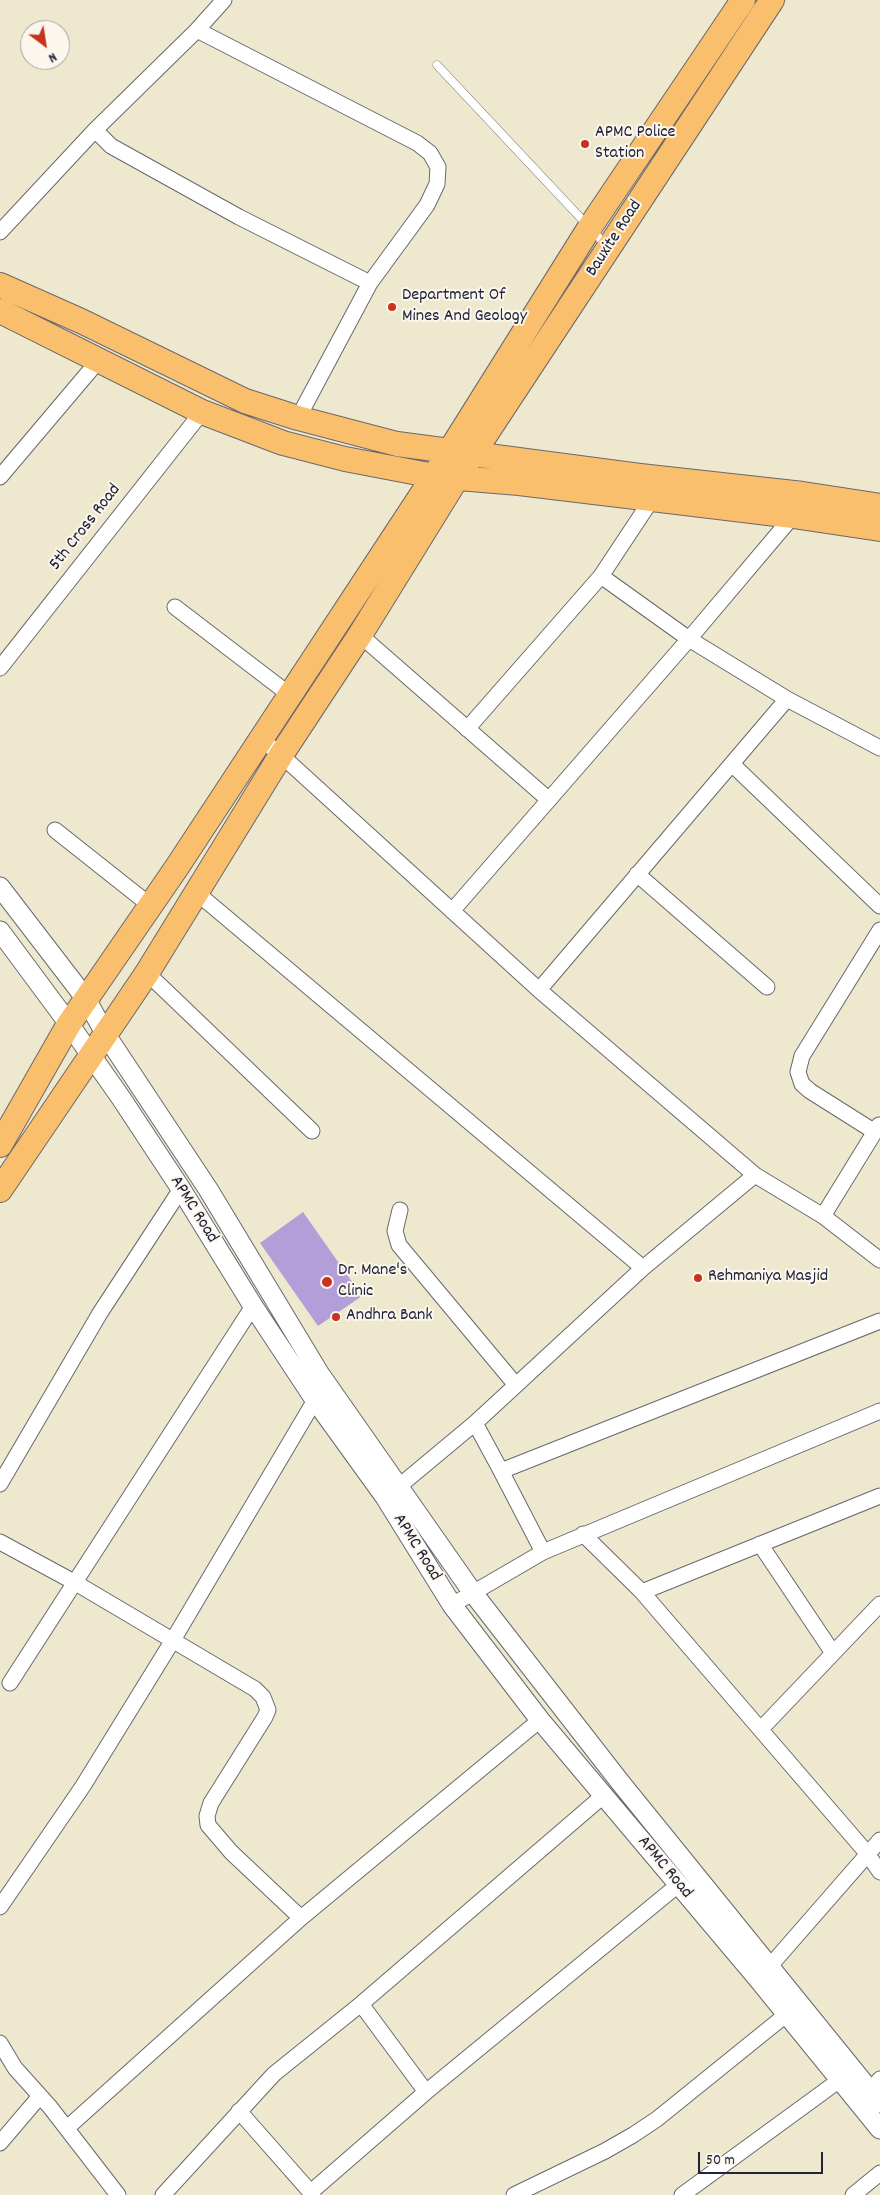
<!DOCTYPE html>
<html>
<head>
<meta charset="utf-8">
<style>
	body { margin:0 }
	#map { position:relative; width:880px; height:2195px; overflow:hidden; background:#eee9ce; font-family:Dekko,sans-serif }
	canvas { display:block }
	.north { position:absolute; left:20px; top:20px; width:50px; height:50px; box-sizing:border-box; background:#fbf7ec; border:1px solid #a4a2a5; border-radius:50%; rotate:149deg; font-size:14px; font-weight:700; line-height:20px; text-align:center; color:#22223b }
	.north::after { content:''; display:block; margin:auto; width:18px; height:22px; background:#c8321e; clip-path:polygon(50% 0,100% 100%,50% 72%,0 100%) }
	.scale { position:absolute; left:698px; top:2152px; width:125px; height:22px; box-sizing:border-box; border:2px solid #22223b; border-top:0; padding-left:6px; font-size:15px; line-height:18px; white-space:nowrap; color:#22223b; -webkit-text-stroke:4px #fbf7ec; paint-order:stroke }
</style>
</head>
<body>
<div id="map">
<canvas width="880" height="2195"></canvas>
<div class="north">N</div>
<div class="scale">50 m</div>
</div>
<script>
const ctx = document.querySelector('canvas').getContext('2d');
ctx.lineJoin = 'round';
function paint(path, color) {
  ctx.fillStyle = color;
  ctx.fill(path, 'evenodd');
}
function shape(rows) {
  const path = new Path2D();
  for (const r of rows) {
    path.moveTo(r[0], r[1]);
    for (let i = 2; i < r.length; i += 2) path.lineTo(r[i], r[i + 1]);
  }
  return path;
}
function strokePath(path, color, width, dash) {
  ctx.strokeStyle = color;
  ctx.lineWidth = width;
  ctx.lineCap = dash ? 'butt' : 'round';
  ctx.setLineDash(dash || []);
  ctx.stroke(path);
}
function write(font, color, halo, rows, align = 'center') {
  ctx.font = font + ' Dekko,sans-serif';
  ctx.lineWidth = 4;
  ctx.setLineDash([]);
  ctx.textBaseline = 'middle';
  ctx.strokeStyle = halo;
  ctx.fillStyle = color;
  for (const [text, x, y, turn = 0] of rows) {
    ctx.save();
    ctx.translate(x, y);
    ctx.rotate((+turn || 0) * Math.PI / 180);
    ctx.textAlign = isNaN(turn) ? turn : align;
    if (halo) ctx.strokeText(text, 0, 0);
    ctx.fillText(text, 0, 0);
    ctx.restore();
  }
}
paint(shape([
	[303,1212,362,1296,318,1326,260,1243]
]), '#b29ed9');
const service = shape([
	[437,65,606,245]
]);
const minor = shape([
	[197,30,417,143,430,153,438,167,437,184,427,205,370,283,298,418],
	[95,130,111,146,239,217,370,283],
	[0,232,95,130,197,30,224,0],
	[0,477,99,360],
	[601,576,689,639,787,699,880,748],
	[175,607,290,695],
	[360,635,549,800],
	[0,668,202,412],
	[467,729,601,576,652,499],
	[261,739,281,755,539,990,755,1175,823,1216,880,1260],
	[733,765,880,906],
	[55,830,151,906],
	[637,874,767,987],
	[197,893,643,1268],
	[452,911,689,639,793,516],
	[147,973,312,1131],
	[539,990,787,699],
	[875,1132,810,1091,802,1084,798,1072,802,1056,880,930],
	[400,1210,395,1231,399,1245,515,1384],
	[823,1216,879,1125],
	[475,1423,643,1268,755,1175],
	[501,1471,543,1552],
	[0,1484,100,1313,181,1189],
	[391,1493,475,1423,501,1471,880,1321],
	[583,1534,642,1592,866,1852,880,1872],
	[0,1542,74,1582,255,1689,263,1697,268,1710,265,1717,211,1803,207,1816,208,1825,231,1852,301,1918],
	[760,1544,833,1653],
	[642,1592,880,1496],
	[452,1605,543,1552,880,1411],
	[10,1683,253,1306],
	[761,1729,880,1604],
	[0,1907,83,1786,173,1640,315,1400],
	[763,1974,880,1840],
	[361,2004,426,2092],
	[0,2043,15,2068,50,2107,118,2195],
	[870,2091,880,2079],
	[239,2111,313,2195],
	[67,2128,301,1918,540,1720],
	[0,2143,40,2096],
	[311,2192,426,2092,678,1885],
	[163,2195,274,2074,361,2004,603,1796],
	[514,2195,605,2151,633,2135,657,2119,787,2014],
	[682,2195,841,2079],
	[853,2195,880,2173]
]);
const tertiary = shape([
	[0,887,86,999,106,1035,208,1189,319,1373,473,1593,620,1782,880,2103],
	[0,931,69,1024,121,1098,181,1189,253,1306,315,1400,385,1497,452,1605,540,1720,758,1979,880,2129]
]);
const primary = shape([
	[0,285,81,321,245,401,298,418,397,444,640,476,803,494,880,506],
	[0,311,202,412,283,443,345,459,434,476,519,483,793,516,880,529],
	[0,1145,69,1024,177,867,434,476,590,227,743,0],
	[0,1190,147,973,281,755,360,635,457,478,772,0]
]);
strokePath(service, '#69686e', 9);
strokePath(minor, '#69686e', 17);
strokePath(tertiary, '#69686e', 21);
strokePath(primary, '#69686e', 26);
strokePath(service, '#fff', 8);
strokePath(minor, '#fff', 15);
strokePath(tertiary, '#fff', 19);
strokePath(primary, '#f9bf6d', 24);
for (const [x, y, r, color] of [
	[585,144,5,"#c8321e"],
	[392,307,5,"#c8321e"],
	[698,1278,5,"#c8321e"],
	[327,1282,6,"#c8321e"],
	[336,1317,5,"#c8321e"]
]) {
  const dot = new Path2D();
  dot.arc(x, y, r, 0, 2 * Math.PI);
  ctx.fillStyle = color;
  ctx.fill(dot);
  strokePath(dot, '#fbf7ec', 2);
}
write('18px', '#22223b', '#fbf7ec', [
	["APMC Police",595,134],
	["Station",595,155],
	["Department Of",402,297],
	["Mines And Geology",402,318],
	["Dr. Mane's",338,1272],
	["Clinic",338,1293],
	["Rehmaniya Masjid",708,1278],
	["Andhra Bank",346,1317]
], 'left');
write('18px', '#22223b', '#fbf7ec', [
	["Bauxite Road",615,239,-57],
	["5th Cross Road",86,528,-52],
	["APMC Road",193,1210,58],
	["APMC Road",416,1548,58],
	["APMC Road",664,1868,50]
]);
</script>
</body>
</html>
